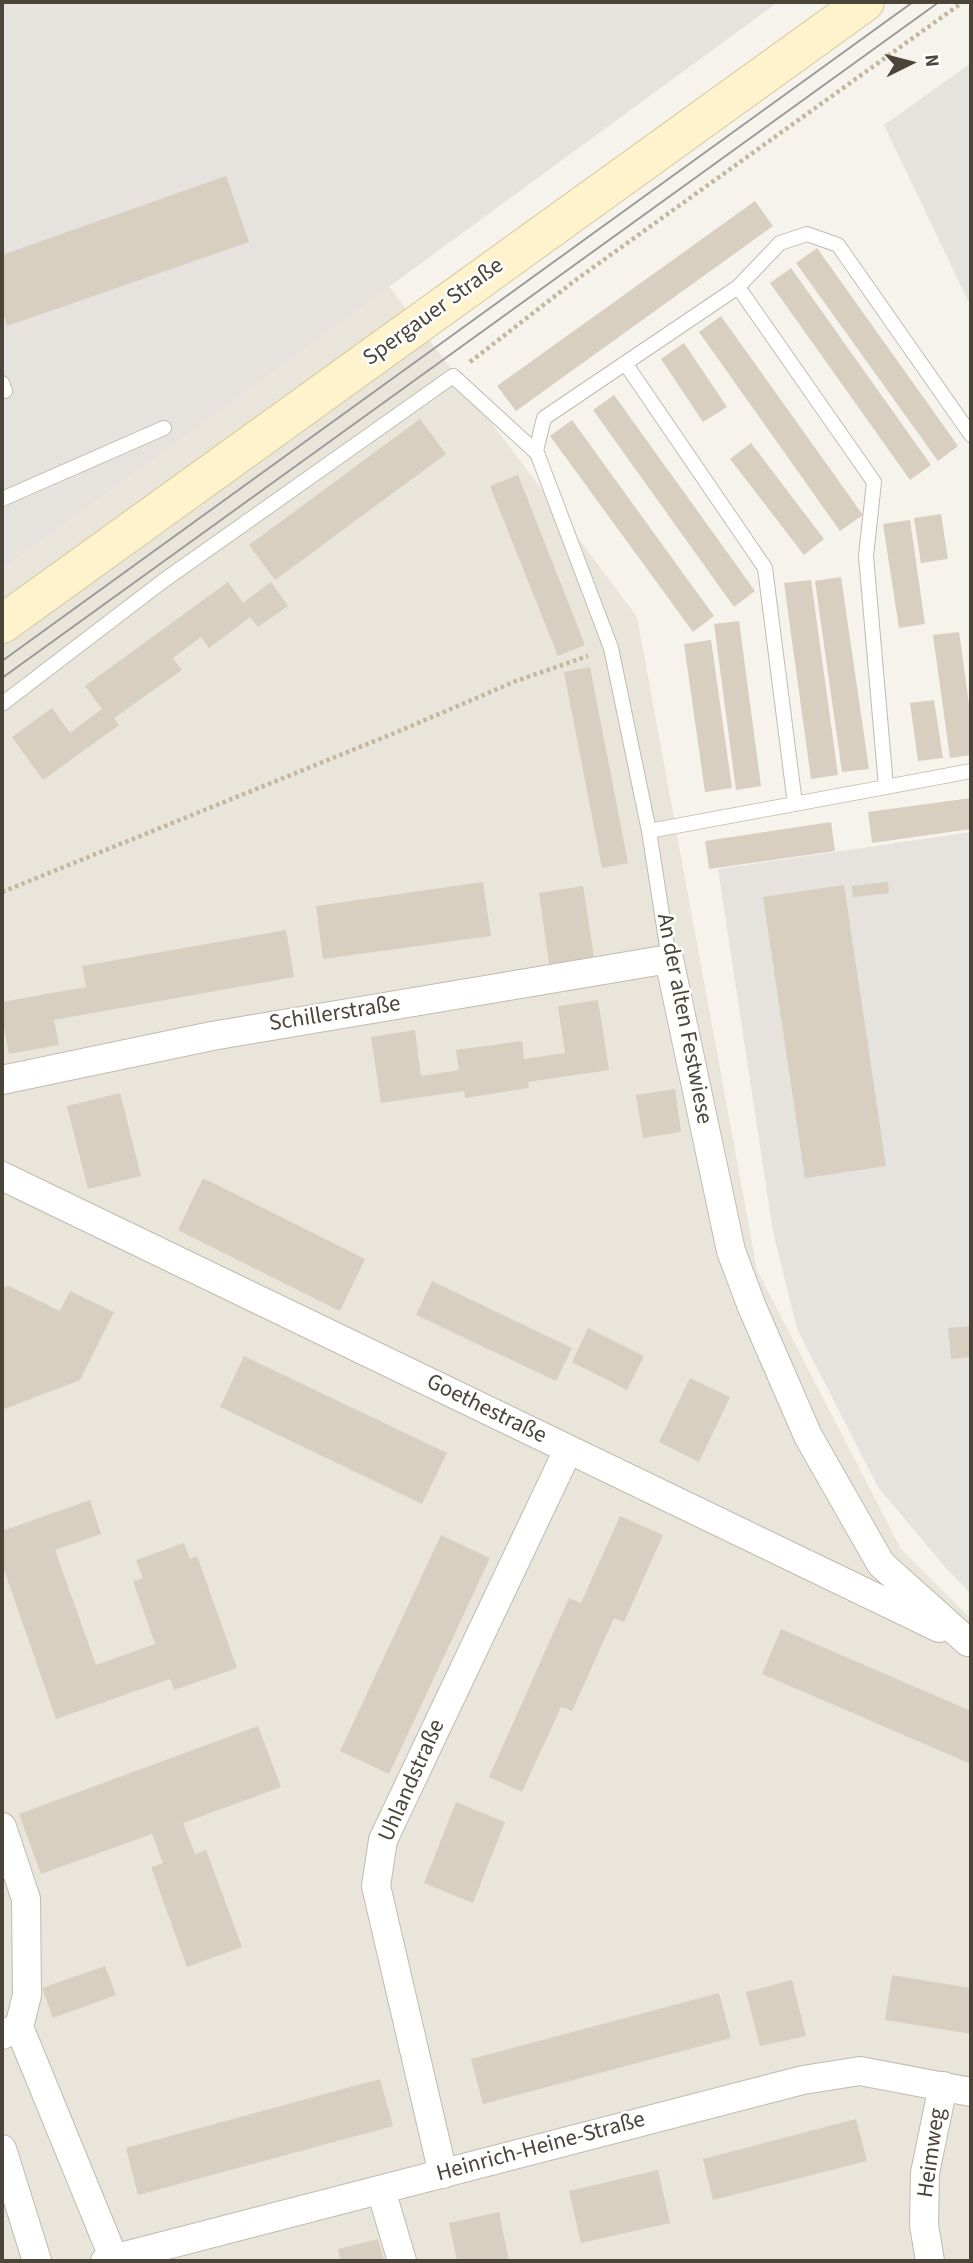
<!DOCTYPE html>
<html>
<head>
<meta charset="utf-8">
<style>
	body { margin:0 }
	#map { position:relative; width:973px; height:2263px; overflow:hidden; background:#f6f3ec; font-family:"Source Sans 3",sans-serif }
	canvas { display:block }
	.frame { position:absolute; inset:0; border:4px solid #4b4439; pointer-events:none }
	.north { position:absolute; left:875px; top:28px; width:70px; height:70px; -webkit-text-stroke:5px #fff; paint-order:stroke; rotate:84deg; font-size:19px; font-weight:700; line-height:28px; text-align:center; color:#4b4439 }
	.north::after { content:''; display:block; margin:auto; width:24px; height:32px; background:#4b4439; clip-path:polygon(50% 0,100% 100%,50% 72%,0 100%) }
</style>
</head>
<body>
<div id="map">
<canvas width="973" height="2263"></canvas>
<div class="frame"></div>
<div class="north">N</div>
</div>
<script>
const ctx = document.querySelector('canvas').getContext('2d');
ctx.lineJoin = 'round';
function paint(path, color) {
  ctx.fillStyle = color;
  ctx.fill(path, 'evenodd');
}
function shape(rows) {
  const path = new Path2D();
  for (const r of rows) {
    path.moveTo(r[0], r[1]);
    for (let i = 2; i < r.length; i += 2) path.lineTo(r[i], r[i + 1]);
  }
  return path;
}
function strokePath(path, color, width, dash) {
  ctx.strokeStyle = color;
  ctx.lineWidth = width;
  ctx.lineCap = dash ? 'butt' : 'round';
  ctx.setLineDash(dash || []);
  ctx.stroke(path);
}
function write(font, color, halo, rows, align = 'center') {
  ctx.font = font + ' "Source Sans 3",sans-serif';
  ctx.lineWidth = 5;
  ctx.setLineDash([]);
  ctx.textBaseline = 'middle';
  ctx.strokeStyle = halo;
  ctx.fillStyle = color;
  for (const [text, x, y, turn = 0] of rows) {
    ctx.save();
    ctx.translate(x, y);
    ctx.rotate((+turn || 0) * Math.PI / 180);
    ctx.textAlign = isNaN(turn) ? turn : align;
    if (halo) ctx.strokeText(text, 0, 0);
    ctx.fillText(text, 0, 0);
    ctx.restore();
  }
}
paint(shape([
	[389,286,637,617,757,1270,901,1549,971,1619,971,2261,2,2261,2,570]
]), '#eae5da');
paint(shape([
	[2,2,778,2,2,570],
	[971,63,971,307,884,125],
	[971,832,971,1594,945,1567,878,1487,797,1329,773,1232,718,869]
]), '#e6e2dd');
paint(shape([
	[226,176,249,242,7,326,2,310,2,255],
	[755,201,773,226,516,411,497,386],
	[817,248,958,446,938,461,796,263],
	[791,268,931,465,910,480,770,283],
	[721,316,863,515,840,531,699,332],
	[684,343,727,407,703,422,661,359],
	[614,395,755,591,734,607,593,410],
	[420,419,446,454,275,580,249,545],
	[572,420,714,616,693,632,550,436],
	[751,443,824,539,804,555,730,459],
	[518,475,585,645,558,656,490,486],
	[941,514,948,559,921,563,914,518],
	[910,520,925,624,899,628,883,524],
	[841,577,869,769,842,772,815,581],
	[811,580,838,775,811,779,784,583],
	[228,582,243,603,271,582,288,606,258,627,250,617,209,648,201,637,173,658,182,670,114,718,119,725,43,780,12,737,52,708,70,733,102,709,85,686],
	[739,621,761,786,736,790,714,624],
	[959,632,971,718,971,755,950,758,933,635],
	[711,640,732,788,705,792,684,644],
	[590,667,628,863,602,868,564,672],
	[934,700,943,758,918,761,910,703],
	[971,798,971,829,872,843,868,812],
	[831,822,835,851,709,869,705,841],
	[483,882,491,936,323,959,316,906],
	[888,882,889,893,853,897,852,886],
	[844,885,886,1166,805,1178,763,897],
	[583,886,594,957,549,964,539,893],
	[286,930,294,977,54,1020,59,1045,9,1054,4,1028,2,1028,2,1002,86,987,82,966],
	[598,1000,609,1070,528,1082,529,1088,465,1098,464,1091,381,1103,371,1037,415,1030,421,1076,459,1070,456,1050,522,1041,524,1059,565,1053,558,1006],
	[675,1089,681,1132,643,1138,636,1095],
	[120,1093,141,1176,88,1189,67,1106],
	[203,1178,365,1259,340,1311,178,1230],
	[432,1281,572,1348,556,1381,416,1315],
	[9,1286,60,1311,70,1291,114,1312,80,1380,2,1410,2,1288],
	[971,1326,971,1357,951,1359,948,1328],
	[588,1328,644,1356,627,1390,572,1362],
	[244,1356,447,1453,422,1504,220,1407],
	[690,1378,730,1397,699,1462,659,1442],
	[90,1500,101,1534,55,1550,96,1665,155,1644,133,1581,143,1578,136,1560,184,1543,190,1559,197,1556,237,1668,174,1690,170,1679,56,1719,2,1564,2,1531],
	[620,1516,663,1535,624,1622,614,1618,572,1711,561,1707,522,1792,489,1777,569,1598,581,1603],
	[441,1535,490,1558,389,1774,340,1751],
	[781,1629,971,1711,971,1764,762,1674],
	[258,1726,281,1787,183,1823,195,1854,206,1850,242,1947,187,1967,151,1867,163,1863,152,1834,41,1874,19,1814],
	[456,1802,505,1822,473,1903,424,1883],
	[105,1966,116,1995,53,2018,42,1988],
	[892,1975,971,1988,971,2034,885,2020],
	[792,1980,806,2036,760,2046,746,1992],
	[719,1993,731,2038,483,2104,471,2059],
	[380,2079,393,2126,138,2195,126,2148],
	[856,2119,867,2161,713,2200,703,2159],
	[658,2170,670,2223,581,2243,569,2191],
	[499,2212,509,2261,457,2261,449,2223],
	[378,2239,384,2261,341,2261,338,2249]
]), '#d8cfc1');
const service = shape([
	[738,287,780,243,807,234,838,245,971,435],
	[625,363,765,568,795,804],
	[2,383,5,391],
	[537,453,536,451,544,418,738,287,874,482,866,556,886,787,649,831],
	[2,499,164,428],
	[2,704,163,581,453,376,537,453,611,648,649,831,669,959],
	[886,787,971,771]
]);
const minor = shape([
	[2,1080,212,1036,669,959,731,1251,752,1307,808,1436,881,1564,968,1642],
	[2,1176,939,1628],
	[2,1827,26,1899,27,1995,19,2027,2,2035],
	[19,2027,114,2259],
	[2,2149,37,2261],
	[443,2174,376,1886,383,1840,568,1450],
	[381,2190,402,2261],
	[105,2261,803,2080,860,2071,971,2092],
	[930,2261,924,2225,925,2173,943,2086]
]);
const secondary = shape([
	[2,624,865,2]
]);
strokePath(service, '#c2bbae', 16);
strokePath(minor, '#c2bbae', 30);
strokePath(secondary, '#d6c79b', 40);
strokePath(shape([
	[470,362,577,279,963,2],
	[2,892,397,732,516,681,588,656]
]), '#c4b79f', 4.5, [3.5, 3.5]);
strokePath(service, '#fff', 14);
strokePath(minor, '#fff', 28);
strokePath(secondary, '#fff3cd', 38);
strokePath(shape([
	[2,661,913,2],
	[2,678,939,2]
]), '#9a9a9a', 2);
write('23px', '#4b4439', '#fff', [
	["Spergauer Straße",434,313,-36],
	["Schillerstraße",335,1015,-9],
	["An der alten Festwiese",683,1019,79],
	["Goethestraße",486,1410,26],
	["Uhlandstraße",413,1781,-66],
	["Heinrich-Heine-Straße",541,2148,-15],
	["Heimweg",933,2153,-82]
]);
</script>
</body>
</html>
